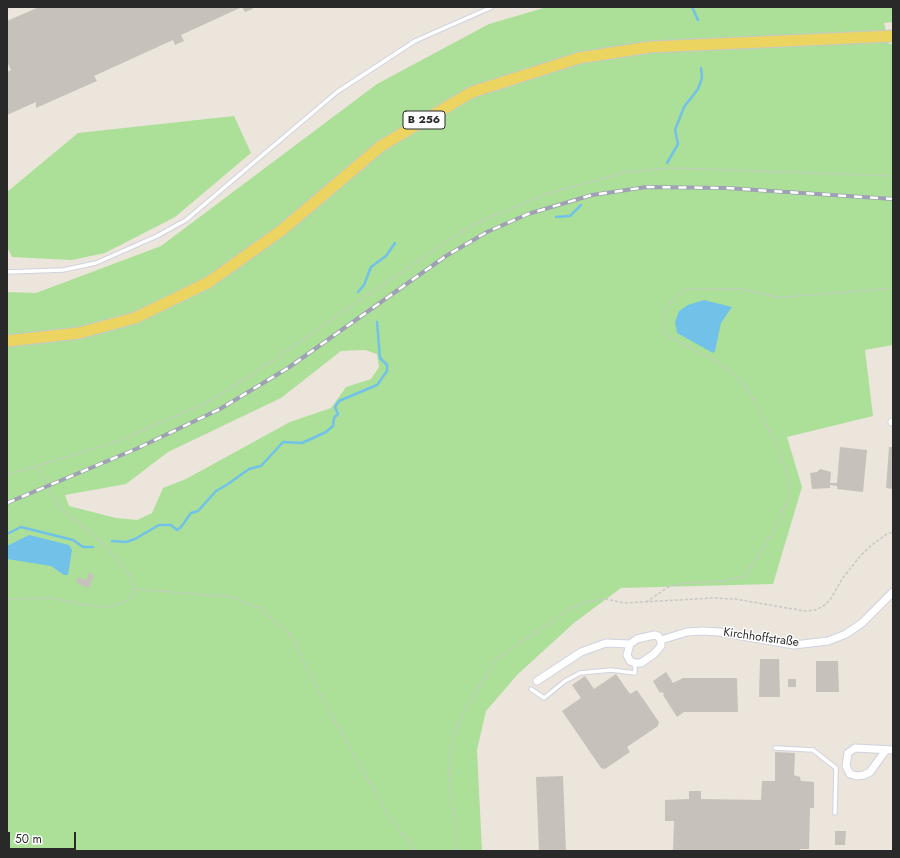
<!DOCTYPE html>
<html>
<head>
<meta charset="utf-8">
<style>
	body { margin:0 }
	#map { position:relative; width:900px; height:858px; overflow:hidden; background:#ebe5db; font-family:Jost,sans-serif }
	canvas { display:block }
	.frame { position:absolute; inset:0; border:8px solid #292929; pointer-events:none }
	.scale { position:absolute; left:8px; top:832px; width:68px; height:18px; box-sizing:border-box; border:2px solid #292929; border-top:0; padding-left:5px; font-size:12px; line-height:14px; white-space:nowrap; color:#292929; -webkit-text-stroke:3px #fff; paint-order:stroke }
</style>
</head>
<body>
<div id="map">
<canvas width="900" height="858"></canvas>
<div class="frame"></div>
<div class="scale">50 m</div>
</div>
<script>
const ctx = document.querySelector('canvas').getContext('2d');
ctx.lineJoin = 'round';
function paint(path, color) {
  ctx.fillStyle = color;
  ctx.fill(path, 'evenodd');
}
function shape(rows) {
  const path = new Path2D();
  for (const r of rows) {
    path.moveTo(r[0], r[1]);
    for (let i = 2; i < r.length; i += 2) path.lineTo(r[i], r[i + 1]);
  }
  return path;
}
function strokePath(path, color, width, dash) {
  ctx.strokeStyle = color;
  ctx.lineWidth = width;
  ctx.lineCap = dash ? 'butt' : 'round';
  ctx.setLineDash(dash || []);
  ctx.stroke(path);
}
function write(font, color, halo, rows, align = 'center') {
  ctx.font = font + ' Jost,sans-serif';
  ctx.lineWidth = 3;
  ctx.setLineDash([]);
  ctx.textBaseline = 'middle';
  ctx.strokeStyle = halo;
  ctx.fillStyle = color;
  for (const [text, x, y, turn = 0] of rows) {
    ctx.save();
    ctx.translate(x, y);
    ctx.rotate((+turn || 0) * Math.PI / 180);
    ctx.textAlign = isNaN(turn) ? turn : align;
    if (halo) ctx.strokeText(text, 0, 0);
    ctx.fillText(text, 0, 0);
    ctx.restore();
  }
}
paint(shape([
	[547,7,893,7,893,22,884,23,889,44,893,44,893,345,865,350,873,416,787,437,802,487,773,584,621,588,574,623,518,674,486,711,477,750,482,851,7,851,7,292,36,293,161,246,377,84,489,24],
	[365,350,377,354,379,367,371,379,346,387,331,408,290,422,186,479,163,488,152,513,137,520,116,518,69,506,65,495,126,484,168,452,281,398,341,351],
	[234,116,251,153,175,217,105,253,72,260,12,257,7,247,7,192,78,133]
]), '#ace099');
paint(shape([
	[704,300,732,307,721,323,715,351,713,353,677,333,675,322,679,311,688,305],
	[29,535,69,545,72,550,68,575,64,575,51,566,7,559,7,546]
]), '#71c1e9');
strokePath(shape([
	[692,7,698,20],
	[667,163,678,144,675,130,684,107,698,89,702,78,701,68],
	[556,217,570,216,581,205],
	[358,292,364,285,371,267,386,256,395,243],
	[7,534,21,527,73,540,83,547,93,547],
	[112,541,126,542,135,539,159,525,171,525,177,530,181,527,191,513,198,511,216,491,228,484,249,469,261,466,283,442,302,443,326,432,333,426,334,418,338,414,335,407,339,401,377,385,387,371,387,365,380,358,377,322]
]), '#71c1e9', 2.5);
paint(shape([
	[39,7,252,7,253,9,245,12,242,7,181,35,184,41,175,45,173,40,94,76,97,81,36,108,36,102,7,115,7,72,11,70,7,62,7,21],
	[840,447,867,450,863,492,837,489,837,486,830,485,830,488,812,489,810,473,817,472,820,469,831,472,830,483,837,483],
	[889,447,893,447,893,489,886,488],
	[89,573,94,575,89,588,76,583,78,577,86,580],
	[760,659,779,659,780,697,759,697],
	[816,661,838,661,839,692,816,692],
	[666,672,673,683,683,678,737,678,738,712,684,712,677,717,663,695,664,694,662,692,660,693,653,681],
	[616,674,630,694,637,690,659,722,658,726,627,747,630,752,605,769,601,768,562,711,581,698,572,685,585,676,594,689],
	[788,679,796,679,796,687,788,687],
	[775,752,795,753,794,775,800,777,801,781,814,782,814,808,810,808,809,849,800,849,800,851,673,851,674,821,665,821,665,800,689,799,689,791,701,791,701,799,761,800,762,781,775,781],
	[563,776,566,851,539,851,536,777],
	[835,831,846,831,845,845,835,845]
]), '#c6c2bb');
const lane = shape([
	[7,8,8,7],
	[7,272,63,270,96,263,157,236,186,220,337,92,415,41,492,7],
	[531,689,544,698,565,681,580,673,611,670,635,673,635,663],
	[775,748,813,750,836,768,835,813]
]);
const street = shape([
	[892,422,893,422],
	[654,635,658,636,661,641,661,646,654,654,641,663,635,663,630,661,627,655,630,644,637,639,654,635],
	[661,640,687,632,703,631,719,632,794,645,828,641,846,634,862,623,893,592],
	[537,681,581,652,606,643,630,644],
	[886,750,870,772,864,775,857,776,850,774,846,766,848,753,855,748,893,750]
]);
const primary = shape([
	[7,341,79,333,135,318,209,282,282,230,381,146,472,92,579,58,650,47,893,36]
]);
strokePath(lane, '#d0d2e1', 5.5);
strokePath(street, '#d0d2e1', 9);
strokePath(primary, '#c7c7c7', 13);
strokePath(shape([
	[7,475,113,443,206,403,247,378,444,243,477,223,546,194,627,172,671,168,893,176],
	[135,589,234,597,247,604,259,607,291,635,322,698,387,813,416,851],
	[7,599,52,598,86,605,109,607,131,599,135,589,129,575,106,546,59,507,37,466],
	[646,602,670,586,679,584,722,581,746,576,779,522,789,495,789,487,786,469,778,447,757,405,747,389,738,378,721,364,668,336,664,331,665,311,672,302,683,290,692,289,742,289,776,297,787,297,893,288],
	[455,851,455,828,449,778,453,736,464,712,498,658,568,610,584,602,606,599,624,603,714,598,735,599,805,611,815,610,822,607,830,600,842,579,861,555,873,544,887,534,893,532]
]), '#c7c7c7', 1.5, [3, 2]);
strokePath(lane, '#fff', 3.5);
strokePath(street, '#fff', 7);
strokePath(primary, '#ebd460', 11);
const rail = shape([
	[7,503,136,449,220,409,288,368,446,256,487,232,528,214,592,195,647,187,726,188,893,199]
]);
strokePath(rail, '#9ea0b3', 4);
strokePath(rail, '#fff', 2.5, [8]);
for (const [x, y, w] of [
	[424,120,42]
]) {
  const box = new Path2D();
  box.roundRect(x - w / 2, y - 9, w, 18, 3);
  ctx.fillStyle = '#fff';
  ctx.fill(box);
  strokePath(box, '#292929', 1);
}
write('bold 11px', '#292929', null, [
	["B 256",424,120]
]);
write('12px', '#292929', '#fff', [
	["Kirchhoffstraße",761,638,8]
]);
</script>
</body>
</html>
